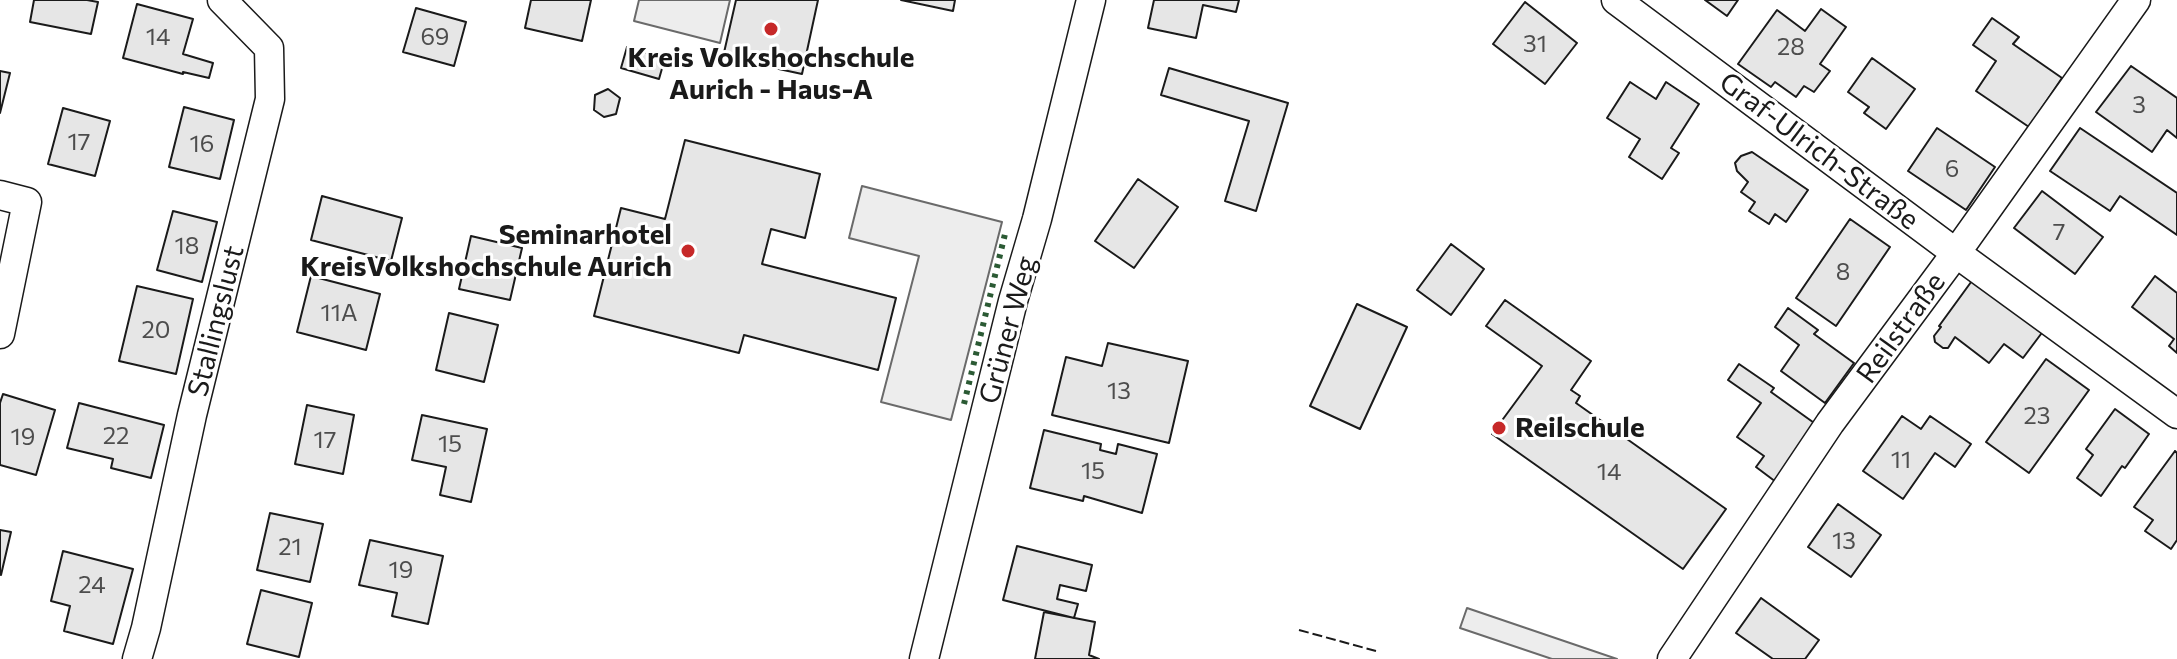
<!DOCTYPE html>
<html>
<head>
<meta charset="utf-8">
<style>
	body { margin:0 }
	canvas { display:block; background:#fff }
</style>
</head>
<body>
<canvas width="2177" height="659"></canvas>
<script>
const ctx = document.querySelector('canvas').getContext('2d');
ctx.lineJoin = 'round';
function paint(path, color) {
  ctx.fillStyle = color;
  ctx.fill(path, 'evenodd');
}
function shape(rows) {
  const path = new Path2D();
  for (const r of rows) {
    path.moveTo(r[0], r[1]);
    for (let i = 2; i < r.length; i += 2) path.lineTo(r[i], r[i + 1]);
  }
  return path;
}
function strokePath(path, color, width, dash) {
  ctx.strokeStyle = color;
  ctx.lineWidth = width;
  ctx.lineCap = dash ? 'butt' : 'round';
  ctx.setLineDash(dash || []);
  ctx.stroke(path);
}
function write(font, color, halo, rows, align = 'center') {
  ctx.font = font + ' Commissioner,sans-serif';
  ctx.lineWidth = 6;
  ctx.setLineDash([]);
  ctx.textBaseline = 'middle';
  ctx.strokeStyle = halo;
  ctx.fillStyle = color;
  for (const [text, x, y, turn = 0] of rows) {
    ctx.save();
    ctx.translate(x, y);
    ctx.rotate((+turn || 0) * Math.PI / 180);
    ctx.textAlign = isNaN(turn) ? turn : align;
    if (halo) ctx.strokeText(text, 0, 0);
    ctx.fillText(text, 0, 0);
    ctx.restore();
  }
}
const built = shape([
	[639,0,730,0,720,43,634,21,639,0],
	[862,186,1002,222,951,420,881,402,919,256,849,238,862,186],
	[1467,608,1617,659,1552,659,1460,628,1467,608]
]);
paint(built, '#ededed');
strokePath(built, '#6a6a6a', 2);
const building = shape([
	[34,0,87,0,98,2,91,34,30,22,34,0],
	[531,0,591,0,582,41,525,28,531,0],
	[736,0,818,0,802,74,723,57,736,0],
	[901,0,955,0,953,11,901,0],
	[1154,0,1239,0,1236,12,1203,5,1196,38,1148,28,1154,0],
	[1705,0,1738,0,1727,16,1705,0],
	[1525,2,1577,43,1545,84,1493,44,1525,2],
	[137,4,193,19,183,54,213,63,209,78,183,72,183,74,123,58,137,4],
	[416,8,466,22,454,66,403,52,416,8],
	[1821,9,1846,27,1820,64,1830,71,1814,92,1804,86,1796,97,1775,82,1771,87,1738,64,1777,10,1805,31,1821,9],
	[1992,18,2019,37,2013,44,2062,78,2029,127,1976,91,1996,61,1973,45,1992,18],
	[627,47,665,58,659,79,621,68,627,47],
	[1872,58,1915,89,1886,129,1864,113,1869,107,1848,92,1872,58],
	[2131,66,2177,98,2177,138,2167,130,2152,152,2096,112,2131,66],
	[1169,68,1288,103,1256,211,1225,201,1249,121,1161,95,1169,68],
	[0,71,10,73,0,113,0,71],
	[1630,82,1656,99,1666,82,1699,104,1671,148,1679,153,1662,179,1629,157,1640,139,1607,118,1630,82],
	[608,89,620,98,616,114,604,117,594,110,595,95,608,89],
	[184,107,234,120,220,179,169,167,184,107],
	[63,108,110,121,95,176,48,164,63,108],
	[1937,128,1995,167,1966,210,1908,171,1937,128],
	[2080,128,2177,193,2177,235,2120,196,2110,211,2050,171,2080,128],
	[685,140,820,174,805,238,771,229,762,264,896,298,878,370,744,335,739,353,594,316,621,208,665,219,685,140],
	[1752,152,1808,190,1786,222,1775,214,1769,224,1749,211,1755,202,1741,192,1748,182,1737,171,1735,163,1741,156,1752,152],
	[1138,179,1178,207,1134,268,1095,241,1138,179],
	[2042,191,2103,237,2075,274,2014,228,2042,191],
	[322,196,402,218,391,261,311,240,322,196],
	[173,211,217,222,202,282,157,270,173,211],
	[1850,219,1890,247,1836,326,1796,298,1850,219],
	[471,236,522,248,510,300,459,289,471,236],
	[1451,244,1484,269,1451,315,1417,290,1451,244],
	[311,276,380,294,366,350,297,332,311,276],
	[2155,276,2177,293,2177,353,2169,346,2174,339,2132,307,2155,276],
	[1974,278,2044,330,2023,358,2004,344,1989,363,1955,337,1948,348,1943,348,1935,342,1934,336,1941,327,1939,326,1974,278],
	[137,286,193,299,176,374,119,361,137,286],
	[1505,300,1591,361,1571,390,1580,396,1576,403,1726,509,1683,569,1492,434,1542,366,1486,326,1505,300],
	[1357,304,1407,327,1360,429,1310,406,1357,304],
	[1788,308,1818,330,1814,334,1854,363,1825,403,1781,371,1799,345,1775,327,1788,308],
	[449,313,498,325,484,382,436,370,449,313],
	[1108,343,1188,361,1169,443,1052,415,1066,357,1102,366,1108,343],
	[2046,359,2089,390,2029,473,1986,442,2046,359],
	[1739,364,1774,388,1771,392,1817,425,1776,482,1756,467,1764,456,1737,437,1761,403,1728,380,1739,364],
	[3,394,55,410,36,475,0,465,0,403,3,394],
	[79,403,164,425,151,478,111,468,113,459,67,448,79,403],
	[307,405,354,415,343,474,295,464,307,405],
	[2115,409,2149,434,2125,468,2122,466,2101,496,2077,478,2093,455,2086,449,2115,409],
	[422,415,487,429,471,502,440,495,446,467,412,460,422,415],
	[1902,416,1921,429,1930,416,1971,444,1955,467,1935,453,1903,499,1863,471,1902,416],
	[1044,430,1101,444,1100,450,1116,454,1118,444,1157,454,1142,513,1084,496,1083,501,1030,488,1044,430],
	[2175,451,2177,453,2177,540,2171,549,2145,531,2153,520,2134,507,2175,451],
	[1838,504,1881,535,1851,577,1808,547,1838,504],
	[270,513,323,524,310,582,257,570,270,513],
	[0,530,11,532,1,575,0,574,0,530],
	[370,540,443,556,428,624,392,616,397,593,359,585,370,540],
	[1017,546,1092,565,1086,591,1060,585,1057,599,1078,604,1074,618,1003,600,1017,546],
	[63,551,133,569,113,644,64,631,70,606,51,601,63,551],
	[261,590,312,603,299,657,247,644,261,590],
	[1761,598,1819,640,1805,659,1773,659,1736,633,1761,598],
	[1044,612,1095,622,1089,655,1099,659,1035,659,1044,612]
]);
paint(building, '#e6e6e6');
strokePath(building, '#1a1a1a', 2);
const street = shape([
	[1616,0,1956,253,2177,414],
	[0,195,27,202,0,334],
	[137,659,146,628,192,415,270,99,269,48,222,0],
	[924,659,1013,301,1037,219,1091,0],
	[1672,659,1830,423,1956,253,2136,0]
]);
strokePath(street, '#1a1a1a', 31);
strokePath(street, '#fff', 28);
strokePath(shape([
	[964,404,1005,234]
]), '#2b5a34', 6, [4, 6]);
strokePath(shape([
	[1299,630,1376,651]
]), '#1a1a1a', 2, [10, 4]);
for (const [x, y, r, color] of [
	[771,29,8,"#c62828"],
	[688,251,8,"#c62828"],
	[1499,428,8,"#c62828"]
]) {
  const dot = new Path2D();
  dot.arc(x, y, r, 0, 2 * Math.PI);
  ctx.fillStyle = color;
  ctx.fill(dot);
  strokePath(dot, '#fff', 3);
}
write('24px', '#4d4d4d', null, [
	["14",158,37],
	["69",435,37],
	["31",1535,44],
	["28",1791,47],
	["3",2139,105],
	["17",79,142],
	["16",202,144],
	["6",1952,169],
	["7",2059,232],
	["18",187,246],
	["8",1843,272],
	["11A",339,313],
	["20",156,330],
	["13",1119,391],
	["23",2037,416],
	["22",116,436],
	["19",23,437],
	["17",325,440],
	["15",450,444],
	["11",1901,460],
	["15",1093,471],
	["14",1609,472],
	["13",1844,541],
	["21",290,547],
	["19",401,570],
	["24",92,585]
]);
write('bold 28px', '#1a1a1a', '#fff', [
	["Kreis Volkshochschule",771,58],
	["Aurich - Haus-A",771,90],
	["Seminarhotel",672,235,"right"],
	["KreisVolkshochschule Aurich",672,267,"right"],
	["Reilschule",1515,428,"left"]
]);
write('28px', '#1a1a1a', '#fff', [
	["Graf-Ulrich-Straße",1819,151,37],
	["Stallingslust",216,321,-76],
	["Reilstraße",1901,328,-54],
	["Grüner Weg",1008,330,-75]
]);
</script>
</body>
</html>
